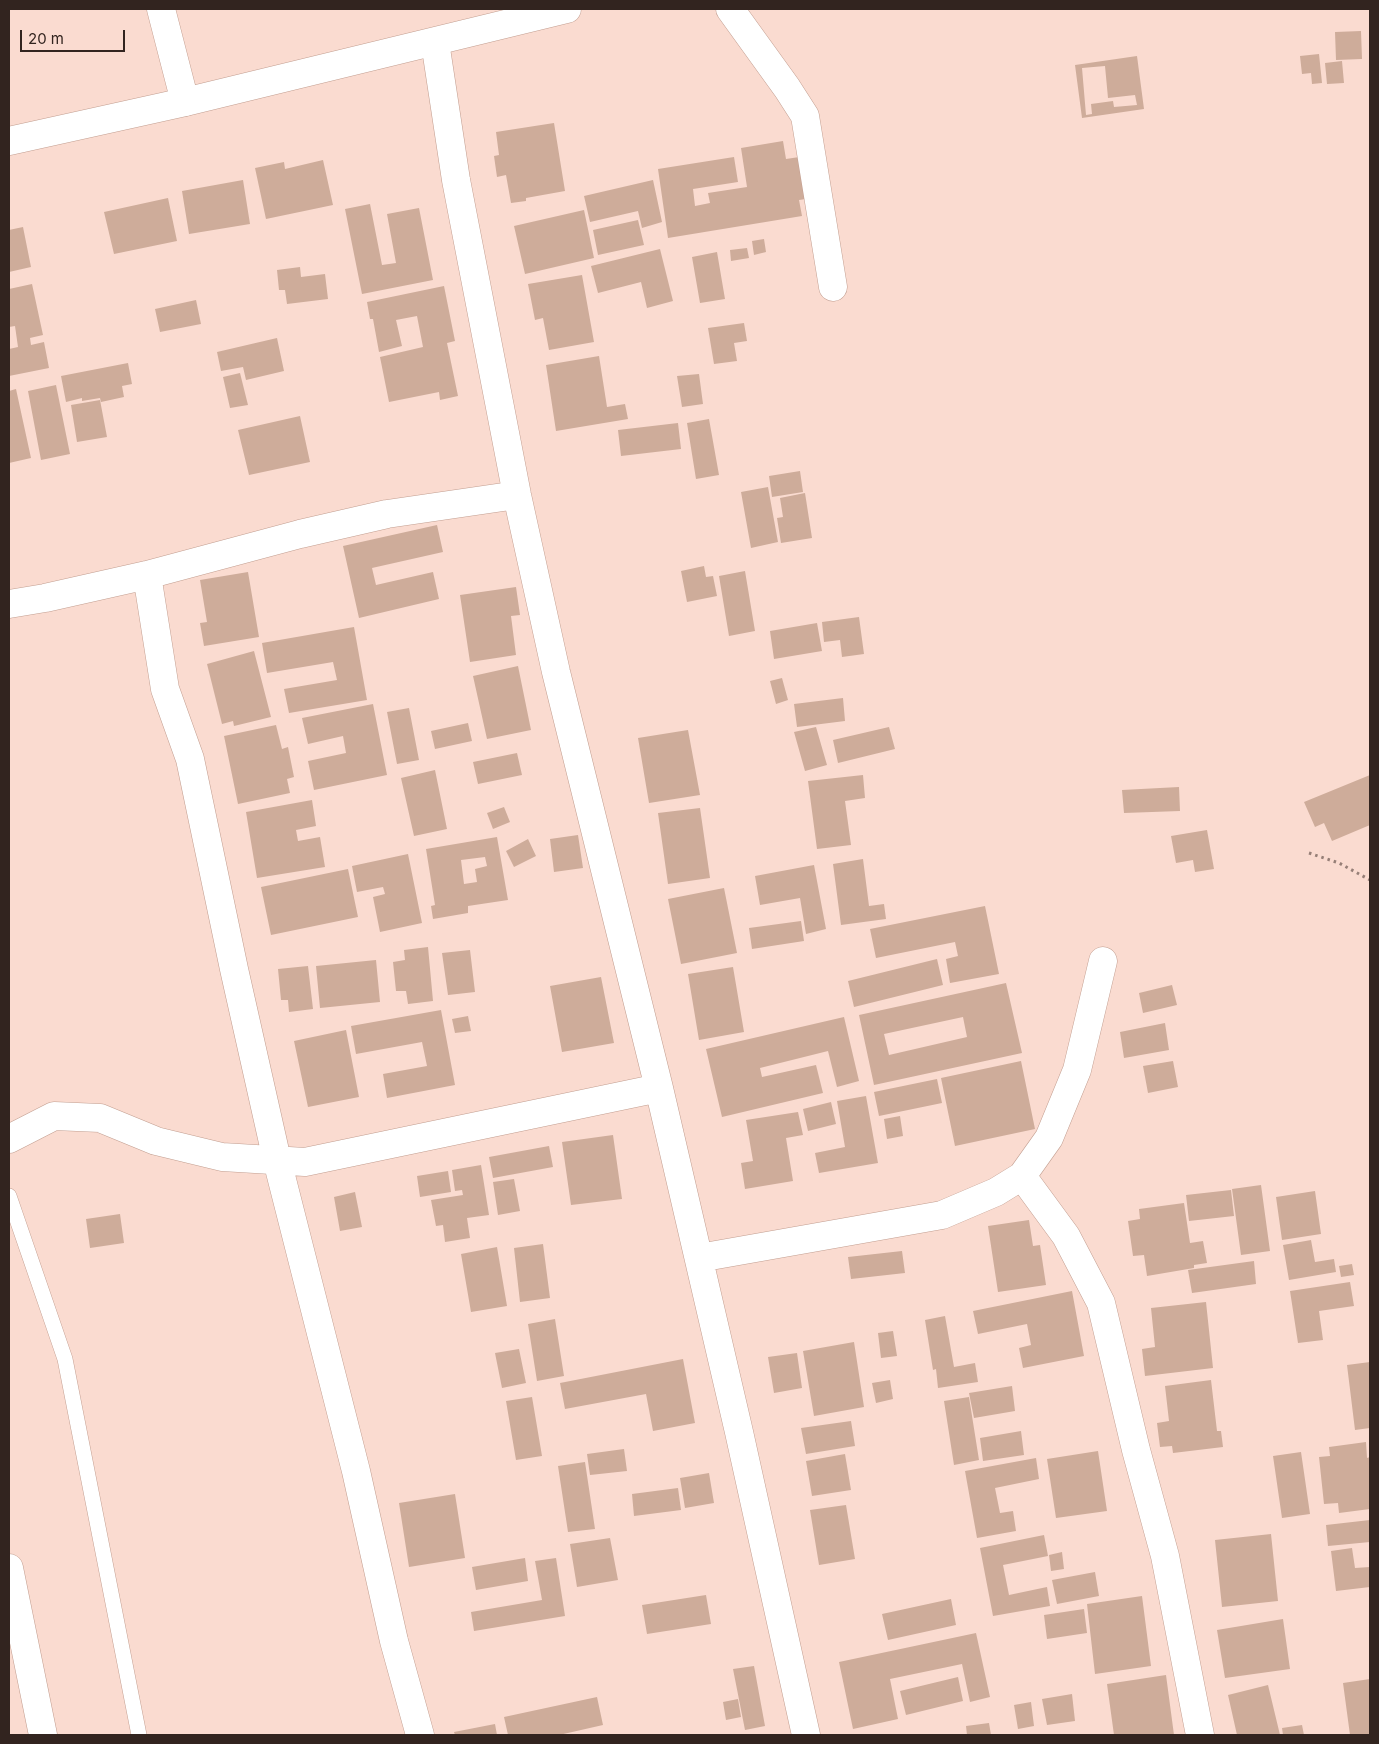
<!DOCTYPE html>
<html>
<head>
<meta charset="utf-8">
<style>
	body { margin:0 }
	#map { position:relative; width:1379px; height:1744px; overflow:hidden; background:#fadbd0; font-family:Inter,sans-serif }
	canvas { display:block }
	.frame { position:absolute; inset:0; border:10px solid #32241f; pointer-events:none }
	.scale { position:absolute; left:20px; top:30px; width:105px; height:22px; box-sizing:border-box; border:2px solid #32241f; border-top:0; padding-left:6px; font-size:15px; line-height:18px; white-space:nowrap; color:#32241f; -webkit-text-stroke:4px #fadbd0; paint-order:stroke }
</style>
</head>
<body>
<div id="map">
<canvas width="1379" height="1744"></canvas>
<div class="frame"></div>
<div class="scale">20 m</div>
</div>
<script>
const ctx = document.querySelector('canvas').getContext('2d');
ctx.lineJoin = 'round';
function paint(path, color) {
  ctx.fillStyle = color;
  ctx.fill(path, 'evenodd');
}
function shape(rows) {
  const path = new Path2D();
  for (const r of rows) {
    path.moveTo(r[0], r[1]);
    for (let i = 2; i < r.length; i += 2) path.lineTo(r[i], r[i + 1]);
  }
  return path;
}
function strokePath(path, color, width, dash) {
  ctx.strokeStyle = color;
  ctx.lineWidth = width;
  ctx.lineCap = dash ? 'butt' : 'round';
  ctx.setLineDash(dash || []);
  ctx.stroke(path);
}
paint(shape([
	[1361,31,1362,59,1336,60,1335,32],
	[1319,54,1322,83,1312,84,1311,73,1302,74,1300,56],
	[1137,56,1144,109,1082,118,1075,65],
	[1105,66,1108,98,1135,95,1137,105,1114,107,1113,101,1091,104,1092,114,1086,115,1082,68],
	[1342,61,1344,83,1327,84,1325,63],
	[554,123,565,191,526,198,526,201,511,203,506,175,497,177,494,156,499,155,496,132],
	[783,141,786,159,806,156,813,198,799,200,802,216,668,238,658,169,734,157,738,182,693,189,695,206,710,203,708,193,747,187,741,148],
	[323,160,333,205,266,219,255,168,284,162,285,169],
	[243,180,250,224,189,234,182,191],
	[653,180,662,222,642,228,638,211,590,222,584,196],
	[168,198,177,241,114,254,104,212],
	[370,204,382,265,396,263,387,214,419,208,433,280,362,294,345,209],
	[584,210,594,258,525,274,514,226],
	[638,220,644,245,598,255,593,230],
	[23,227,31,267,9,272,9,230],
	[764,239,766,252,754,255,752,241],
	[747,248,749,258,731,261,730,250],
	[660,249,673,301,647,308,641,282,598,293,591,266],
	[717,252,725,299,700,303,692,257],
	[300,267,301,277,325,274,328,299,287,304,285,290,279,290,277,270],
	[582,275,594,342,549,350,543,318,535,320,528,284],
	[32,284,43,335,30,338,31,345,44,342,49,368,9,376,9,349,18,347,15,326,9,327,9,289],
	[444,286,455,341,447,343,458,396,440,400,439,392,389,402,380,357,423,347,417,316,396,320,402,346,379,352,373,319,370,319,367,302],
	[196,300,201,324,160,332,155,309],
	[744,323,747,341,734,343,737,361,714,364,708,328],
	[277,338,284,371,246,380,243,367,221,371,217,352],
	[599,356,607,407,625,404,628,419,556,431,546,365],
	[128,363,132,384,122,386,124,397,101,402,100,398,82,401,82,398,66,402,61,376],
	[240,373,248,405,230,408,223,377],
	[699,374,703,404,682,407,677,376],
	[56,385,70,454,41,460,28,391],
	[16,389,31,458,9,463,9,391],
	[100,400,107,437,77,442,71,405],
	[300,416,310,462,249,475,238,430],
	[709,419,719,475,696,479,687,423],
	[678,423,681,449,621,456,618,430],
	[800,471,803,492,772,497,769,476],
	[768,487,778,542,751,548,741,492],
	[805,493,812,538,781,543,777,518,783,517,780,498],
	[437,525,443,552,372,568,376,585,433,572,439,599,359,618,343,546],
	[704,566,706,577,713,576,717,596,687,602,681,571],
	[745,571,755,631,729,636,719,576],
	[248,572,259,637,204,646,200,623,207,622,200,580],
	[516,587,520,615,511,616,516,655,470,662,460,595],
	[859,617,864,654,842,657,840,640,824,642,822,622],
	[817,623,822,651,774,659,770,631],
	[354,627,367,700,289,713,284,689,337,680,333,662,267,673,262,643],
	[254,651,271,717,234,726,233,721,222,724,207,664],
	[518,666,531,730,487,739,473,676],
	[782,678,788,700,776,704,770,681],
	[843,698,845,721,797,727,794,704],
	[373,704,387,775,314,790,308,761,346,753,343,736,308,744,302,718],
	[409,708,419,760,397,764,387,712],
	[468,723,472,741,435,749,431,731],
	[276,725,282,749,288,747,294,777,287,779,290,793,238,804,224,736],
	[816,727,827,765,805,771,794,732],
	[889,727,895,749,838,763,833,740],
	[688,730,700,795,649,803,638,738],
	[517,753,522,775,478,784,473,762],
	[435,770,447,829,414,836,401,778],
	[863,775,865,798,845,801,851,845,817,849,808,781],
	[1370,775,1370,825,1332,841,1324,823,1315,827,1304,802],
	[1179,787,1180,811,1124,813,1122,790],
	[312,800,316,826,296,830,298,841,320,837,325,867,257,878,246,812],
	[504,807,510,822,493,829,487,813],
	[700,808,710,878,668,884,658,813],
	[1207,830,1214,869,1195,872,1193,860,1176,863,1171,836],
	[578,835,583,868,554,872,550,839],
	[497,837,508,900,468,906,468,913,433,919,431,906,435,905,426,849],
	[485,857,487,866,475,869,477,882,464,884,461,860],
	[528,839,536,856,514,867,506,851],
	[408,854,422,923,380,932,373,897,385,894,383,887,357,892,352,866],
	[863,859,869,906,884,904,886,919,841,925,833,864],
	[814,865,826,929,806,934,800,898,760,905,755,876],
	[348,869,358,917,271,935,261,887],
	[724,888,737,953,681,964,668,899],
	[985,906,999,974,950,983,946,959,958,956,955,942,876,958,870,929],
	[801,921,804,941,752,949,749,928],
	[428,947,433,1001,408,1004,406,991,396,991,393,962,405,960,404,950],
	[470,950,475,992,448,995,442,953],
	[937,959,943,985,854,1007,848,981],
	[376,960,380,1002,320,1008,316,966],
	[308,966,313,1009,289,1012,288,1000,281,1000,278,969],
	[733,967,744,1032,699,1040,688,974],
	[601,977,614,1043,562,1052,550,986],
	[1006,983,1022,1053,874,1085,859,1015],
	[963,1017,967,1037,889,1055,884,1034],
	[1172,985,1177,1005,1143,1013,1139,993],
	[441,1010,455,1085,387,1098,383,1074,427,1066,422,1042,356,1054,351,1026],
	[468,1016,471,1031,455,1033,452,1019],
	[844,1017,859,1081,837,1087,828,1051,760,1068,762,1077,816,1065,823,1093,722,1117,706,1049],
	[1165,1023,1169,1050,1124,1058,1120,1032],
	[346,1030,359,1097,308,1107,294,1041],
	[1021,1061,1035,1129,955,1146,941,1078],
	[1173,1061,1178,1087,1148,1093,1143,1066],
	[937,1079,942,1103,879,1116,874,1092],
	[866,1096,878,1163,819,1173,815,1153,845,1147,837,1101],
	[831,1102,836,1124,808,1131,803,1109],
	[798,1112,803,1135,786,1138,793,1181,745,1189,741,1163,753,1161,746,1120],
	[900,1116,903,1136,887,1139,884,1119],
	[613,1135,622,1199,571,1205,562,1142],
	[549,1146,553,1167,493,1178,489,1157],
	[481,1165,489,1215,467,1218,470,1238,445,1242,443,1225,436,1226,431,1200,463,1195,462,1190,455,1191,452,1170],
	[448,1171,451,1192,420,1197,417,1176],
	[514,1179,520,1211,498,1215,493,1182],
	[1261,1185,1270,1251,1241,1255,1232,1189],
	[1231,1190,1234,1216,1189,1221,1186,1195],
	[1315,1191,1321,1234,1282,1240,1276,1197],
	[355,1192,362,1227,340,1231,334,1197],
	[1184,1203,1190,1243,1203,1241,1207,1263,1194,1265,1194,1268,1147,1276,1144,1255,1133,1256,1128,1221,1140,1219,1139,1209],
	[120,1214,124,1243,90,1248,86,1219],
	[1029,1220,1033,1246,1040,1245,1046,1285,998,1292,988,1226],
	[1311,1240,1315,1262,1334,1259,1336,1272,1289,1280,1283,1245],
	[543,1244,550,1298,520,1302,514,1248],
	[497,1247,507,1306,471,1312,461,1254],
	[902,1251,905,1273,851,1279,848,1257],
	[1254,1261,1256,1284,1192,1293,1188,1270],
	[1352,1264,1354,1275,1341,1277,1339,1266],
	[1350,1282,1354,1306,1319,1311,1323,1340,1298,1343,1290,1291],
	[1072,1291,1084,1356,1023,1368,1019,1348,1031,1345,1027,1324,978,1334,973,1311],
	[1206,1302,1213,1368,1145,1376,1142,1349,1155,1347,1151,1308],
	[945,1316,954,1367,975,1363,978,1382,938,1388,936,1369,933,1370,925,1320],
	[555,1319,564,1376,537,1381,528,1324],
	[893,1331,897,1356,881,1358,878,1333],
	[854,1342,864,1407,814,1416,803,1351],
	[519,1349,526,1383,502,1388,495,1353],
	[797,1353,802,1388,774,1393,768,1357],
	[683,1359,695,1423,653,1431,646,1394,565,1409,560,1383],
	[1370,1362,1370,1428,1355,1430,1347,1365],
	[890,1380,893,1399,876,1403,872,1383],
	[1211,1380,1217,1431,1221,1431,1223,1447,1173,1453,1172,1446,1160,1447,1157,1423,1169,1421,1165,1386],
	[1012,1386,1015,1411,974,1418,969,1393],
	[532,1397,542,1456,516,1460,506,1401],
	[969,1397,979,1460,954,1465,944,1401],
	[851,1421,855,1446,806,1454,801,1428],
	[1021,1431,1024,1455,983,1461,980,1438],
	[1366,1442,1367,1458,1370,1457,1370,1509,1339,1513,1338,1503,1324,1504,1319,1457,1330,1456,1329,1447],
	[624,1449,627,1471,590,1475,587,1454],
	[1098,1451,1107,1511,1056,1518,1047,1459],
	[1301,1452,1310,1514,1282,1518,1273,1456],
	[845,1454,851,1490,812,1496,806,1461],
	[1036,1458,1039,1479,995,1488,1000,1513,1013,1511,1016,1531,977,1538,965,1471],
	[585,1462,595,1529,568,1532,558,1466],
	[709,1473,714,1503,685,1508,680,1478],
	[678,1488,681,1510,634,1516,632,1494],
	[455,1494,465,1558,409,1567,399,1503],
	[846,1505,855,1559,819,1565,810,1510],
	[1370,1520,1370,1542,1328,1546,1326,1525],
	[1271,1534,1278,1601,1222,1607,1215,1540],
	[1044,1535,1048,1556,1003,1565,1009,1595,1047,1587,1050,1606,993,1616,980,1548],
	[610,1538,618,1580,577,1587,570,1544],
	[1352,1548,1355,1568,1370,1567,1370,1587,1336,1591,1331,1551],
	[1062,1552,1064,1569,1051,1571,1049,1555],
	[525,1558,528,1581,476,1590,472,1567],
	[556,1558,565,1616,474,1631,471,1612,542,1600,535,1561],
	[1095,1572,1099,1596,1057,1604,1052,1580],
	[706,1595,711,1624,647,1634,642,1605],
	[1142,1596,1151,1666,1095,1674,1087,1604],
	[951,1599,956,1625,888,1640,882,1614],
	[1084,1609,1087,1633,1047,1639,1044,1615],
	[1283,1619,1290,1669,1225,1678,1217,1630],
	[976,1633,990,1697,970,1702,962,1664,890,1679,898,1719,853,1729,839,1662],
	[754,1666,765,1726,745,1730,733,1669],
	[1166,1675,1174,1735,1114,1735,1107,1684],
	[958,1677,963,1701,906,1715,900,1691],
	[1370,1679,1370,1735,1350,1735,1343,1683],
	[1268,1685,1280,1735,1237,1735,1228,1695],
	[1072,1694,1075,1721,1047,1725,1042,1699],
	[597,1697,603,1725,559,1735,508,1735,504,1717],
	[738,1699,741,1717,726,1720,723,1702],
	[1031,1702,1034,1726,1018,1729,1014,1705],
	[989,1723,991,1735,967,1735,966,1726],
	[495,1724,497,1735,455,1735,454,1732],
	[1302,1725,1304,1735,1283,1735,1282,1728]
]), '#ceac9a');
const service = shape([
	[9,1196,65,1359,139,1735]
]);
const minor = shape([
	[161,9,185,102],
	[730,9,787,88,805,116,833,287],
	[435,42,456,180,517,495,556,672,659,1088,739,1432,806,1735],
	[147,575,165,689,190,759,234,969,277,1160,356,1471,394,1641,420,1735],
	[9,604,45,598,147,575,300,534,387,514,517,495],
	[9,1139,54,1116,100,1118,156,1141,222,1157,305,1162,659,1088],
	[1022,1176,1066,1236,1101,1303,1136,1450,1165,1556,1200,1735],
	[699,1258,942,1215,996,1192,1022,1176,1049,1138,1077,1070,1103,961],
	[9,1568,43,1735]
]);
const tertiary = shape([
	[9,141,185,102,567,9]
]);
strokePath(service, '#c29e90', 16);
strokePath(minor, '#c29e90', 29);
strokePath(tertiary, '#c29e90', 29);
strokePath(shape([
	[1309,853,1339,863,1370,880]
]), '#967f77', 3, [2.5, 4]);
strokePath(service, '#fff', 15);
strokePath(minor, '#fff', 28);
strokePath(tertiary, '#fff', 28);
</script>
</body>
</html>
